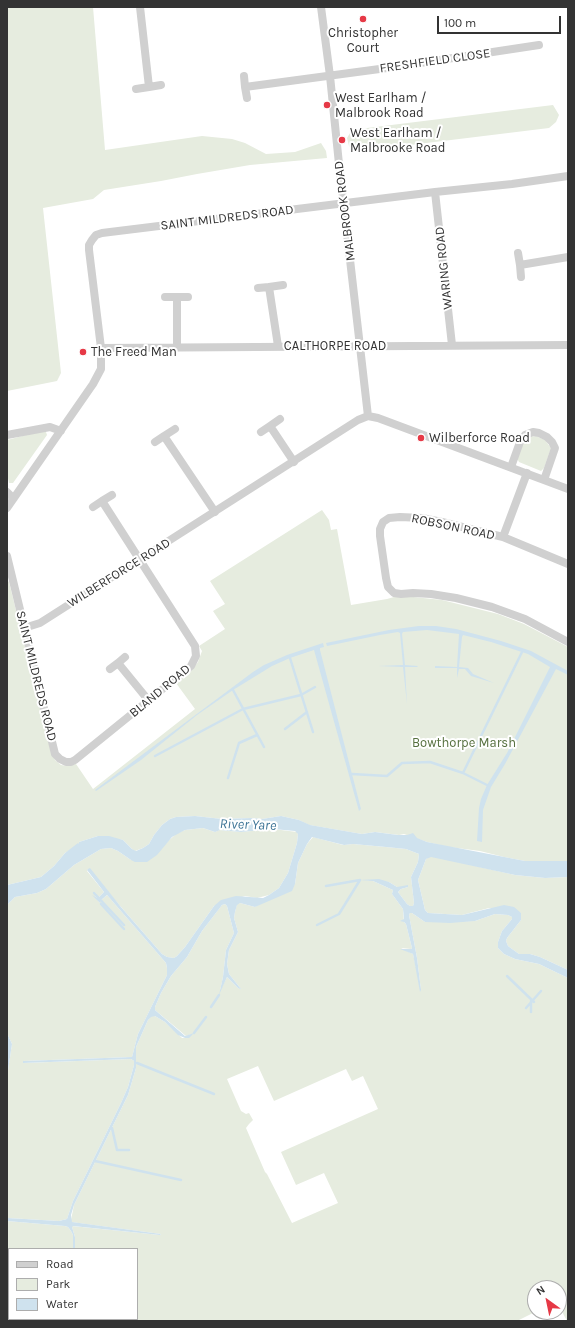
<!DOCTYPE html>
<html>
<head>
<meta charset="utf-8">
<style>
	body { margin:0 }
	#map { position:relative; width:575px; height:1328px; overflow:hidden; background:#fff; font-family:Karla,sans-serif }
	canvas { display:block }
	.frame { position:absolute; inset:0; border:8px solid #333; pointer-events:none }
	.legend { position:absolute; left:8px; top:1248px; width:130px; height:72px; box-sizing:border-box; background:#fff; border:1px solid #adadad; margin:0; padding:5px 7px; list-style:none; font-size:12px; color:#333 }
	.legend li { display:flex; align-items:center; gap:8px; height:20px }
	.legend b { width:20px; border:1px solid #adadad }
	.north { position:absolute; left:527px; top:1280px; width:40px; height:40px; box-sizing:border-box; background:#fff; border:1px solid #adadad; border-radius:50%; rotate:327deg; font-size:11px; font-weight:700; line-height:16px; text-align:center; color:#333 }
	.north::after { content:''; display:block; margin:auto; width:14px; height:18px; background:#e63946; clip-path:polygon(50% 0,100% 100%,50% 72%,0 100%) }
	.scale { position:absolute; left:437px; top:16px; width:124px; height:18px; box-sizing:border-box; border:2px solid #333; border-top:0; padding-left:5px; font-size:12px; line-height:14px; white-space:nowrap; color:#333; -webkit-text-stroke:3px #fff; paint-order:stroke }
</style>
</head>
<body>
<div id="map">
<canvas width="575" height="1328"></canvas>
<div class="frame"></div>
<ul class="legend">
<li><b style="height:5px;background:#d0d0d0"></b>Road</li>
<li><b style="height:11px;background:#e6ecdf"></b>Park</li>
<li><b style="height:11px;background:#cfe2ee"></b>Water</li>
</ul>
<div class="north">N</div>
<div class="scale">100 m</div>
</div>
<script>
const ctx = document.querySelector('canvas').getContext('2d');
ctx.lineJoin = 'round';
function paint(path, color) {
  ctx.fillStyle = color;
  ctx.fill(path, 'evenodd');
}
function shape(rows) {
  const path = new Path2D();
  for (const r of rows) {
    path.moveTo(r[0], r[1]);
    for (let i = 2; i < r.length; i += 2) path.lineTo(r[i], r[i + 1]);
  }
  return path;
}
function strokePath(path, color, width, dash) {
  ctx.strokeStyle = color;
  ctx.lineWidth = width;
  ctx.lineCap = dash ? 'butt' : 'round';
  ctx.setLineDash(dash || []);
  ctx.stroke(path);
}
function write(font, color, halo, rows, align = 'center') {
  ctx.font = font + ' Karla,sans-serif';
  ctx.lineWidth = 4;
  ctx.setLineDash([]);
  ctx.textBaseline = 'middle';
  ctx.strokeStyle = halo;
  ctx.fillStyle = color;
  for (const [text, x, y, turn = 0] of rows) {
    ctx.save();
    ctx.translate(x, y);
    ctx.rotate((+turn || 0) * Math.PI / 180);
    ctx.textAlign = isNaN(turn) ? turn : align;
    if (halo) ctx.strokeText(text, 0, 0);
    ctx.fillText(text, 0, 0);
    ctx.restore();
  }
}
paint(shape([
	[7,7,93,7,105,150,202,136,232,139,245,143,266,154,295,152,321,143,326,151,327,158,250,165,197,174,161,181,104,190,93,199,43,208,61,373,57,381,7,391],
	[553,105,559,115,556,122,549,128,353,152,349,146,347,138,350,133,359,129],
	[42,431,46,432,47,435,13,483,9,483,7,473,7,440],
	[536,436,545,440,551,448,544,468,541,471,519,462,517,458,523,440,527,437],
	[322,510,329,520,331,530,337,529,351,605,387,599,394,597,404,596,442,600,498,614,524,624,568,647,568,861,525,861,504,857,480,851,449,847,427,842,404,834,399,835,375,832,362,834,309,825,299,820,281,816,262,819,251,818,222,819,195,816,176,817,170,819,162,825,154,835,149,844,143,848,135,851,132,849,123,840,98,836,79,842,80,844,65,853,54,866,41,877,7,885,7,580,9,582,51,752,55,760,61,765,67,766,76,764,93,789,195,709,176,683,192,670,198,662,202,651,199,646,225,629,213,611,225,604,210,581],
	[203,828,215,832,219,830,241,832,273,829,297,832,298,834,297,843,288,873,279,888,269,895,257,898,245,896,214,906,185,947,177,956,174,958,167,957,162,954,88,869,87,871,104,892,98,898,94,896,100,903,100,901,107,895,166,963,167,968,167,975,138,1034,132,1057,23,1061,24,1063,131,1059,134,1061,134,1065,128,1087,121,1103,73,1201,67,1219,59,1221,7,1218,7,1077,12,1044,7,1033,7,905,15,897,37,893,46,889,74,865,101,849,111,848,118,851,131,860,166,843,176,834,185,830],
	[313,837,343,845,353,844,386,847,406,849,419,854,418,862,411,877,414,903,413,906,410,906,407,904,398,892,401,889,408,887,397,887,389,882,364,880,373,881,393,890,392,894,403,909,404,922,406,924,412,948,411,949,401,948,413,954,421,990,417,958,409,915,410,913,412,913,425,922,475,921,495,914,508,915,512,917,512,919,502,931,498,942,498,948,504,954,515,959,539,964,568,978,568,1320,567,1321,559,1306,559,1288,535,1288,535,1312,517,1321,70,1321,70,1319,137,1319,137,1249,75,1249,75,1237,72,1227,72,1226,160,1235,161,1234,71,1222,71,1220,74,1205,128,1095,136,1068,136,1047,148,1020,151,1016,155,1016,165,1022,178,1034,182,1038,185,1038,192,1034,186,1036,155,1010,155,1007,161,993,171,976,187,957,202,931,222,905,225,904,227,906,234,933,226,950,223,977,220,991,227,977,238,988,241,989,229,974,227,964,229,950,238,932,234,918,235,912,237,904,240,903,255,907,295,884,298,863,307,844],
	[258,1066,274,1101,346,1069,352,1081,363,1076,378,1109,281,1152,296,1185,324,1173,338,1203,292,1223,267,1174,265,1172,246,1128,249,1124,253,1120,249,1113,246,1114,241,1111,227,1079],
	[431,856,515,875,545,878,568,877,568,970,540,957,530,954,519,954,508,946,506,941,507,938,521,920,521,913,489,908,462,915,428,913,425,910,418,880,426,859],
	[7,1221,65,1226,68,1227,71,1231,73,1235,73,1249,9,1249,9,1296,7,1295]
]), '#e6ecdf');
paint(shape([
	[419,626,436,626,456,629,501,641,531,651,568,671,568,675,556,669,505,764,491,787,483,810,482,842,477,841,479,808,481,799,487,785,507,753,550,667,528,654,491,642,463,635,462,637,459,667,468,668,473,674,494,683,471,676,465,669,459,669,457,678,457,668,435,668,435,666,457,667,459,634,427,630,403,632,402,634,405,665,418,666,417,667,405,667,407,704,403,667,378,666,403,665,400,633,398,632,380,635,327,646,326,643,389,630],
	[323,643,324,647,320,648,320,650,361,809,359,811,314,650,290,658,272,666,233,690,197,715,141,760,96,791,95,790,253,672,264,665,287,655],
	[195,816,222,819,251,818,262,819,281,816,299,820,310,825,362,834,375,832,398,835,407,835,413,833,417,838,427,842,525,861,568,861,568,877,545,878,515,875,431,857,426,859,418,880,425,910,428,913,462,915,504,905,514,907,521,913,521,920,507,938,506,941,508,946,519,954,530,954,540,957,568,970,568,978,539,964,515,959,504,954,498,948,498,942,502,931,512,919,512,917,508,915,495,914,475,921,450,923,425,922,412,913,410,913,409,915,417,958,421,990,420,992,413,954,400,949,411,949,412,948,406,924,404,922,400,921,404,919,403,909,392,894,393,890,373,881,360,880,379,879,389,882,397,887,408,885,408,887,401,889,398,892,407,904,410,906,413,906,414,903,411,877,418,862,419,854,406,849,386,847,353,844,344,845,312,837,307,844,298,863,295,884,292,891,255,907,240,903,237,905,235,912,234,918,238,932,229,950,227,964,229,974,241,989,240,989,238,988,227,977,219,995,223,977,226,950,234,933,227,906,225,904,222,905,219,909,202,931,187,957,171,976,161,993,155,1007,155,1010,185,1036,194,1033,189,1038,185,1038,178,1035,165,1022,155,1016,151,1017,148,1020,136,1047,136,1068,128,1095,74,1205,71,1215,72,1222,161,1234,160,1235,73,1226,72,1227,75,1237,75,1249,73,1249,73,1235,71,1231,68,1227,65,1226,7,1221,7,1218,59,1221,67,1219,73,1201,121,1103,128,1087,134,1065,134,1061,131,1059,23,1063,23,1061,132,1057,138,1034,167,975,167,968,166,963,107,895,100,901,101,904,92,895,98,898,104,892,87,870,88,869,90,868,121,907,162,954,167,957,174,958,177,956,185,947,214,906,221,900,236,896,263,898,269,895,279,888,288,873,297,843,298,834,295,831,273,829,241,832,220,830,215,832,203,828,185,830,172,837,157,855,147,862,135,862,131,860,118,851,111,848,101,849,74,865,46,889,37,893,15,897,7,905,7,885,41,877,54,866,65,853,78,843,79,844,79,842,98,836,109,836,123,840,132,849,136,851,143,848,149,844,154,835,162,825,170,819,176,817],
	[7,1033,12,1044,7,1077]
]), '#cfe2ee');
strokePath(shape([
	[290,658,313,732],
	[233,690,264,747],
	[285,729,307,712],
	[155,756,243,709,301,695,315,687],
	[463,773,522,652],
	[352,774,387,776,402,763,430,762,463,773,487,785],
	[228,778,239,743,257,735],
	[326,886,360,880],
	[94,893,124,925],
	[101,904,124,929],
	[317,925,339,914,360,880],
	[507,976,534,1002],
	[211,1007,219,995],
	[526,1008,541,991],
	[531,1012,531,1001],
	[194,1033,206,1017],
	[137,1063,214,1094],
	[112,1128,117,1150,129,1150],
	[95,1161,181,1180]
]), '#cfe2ee', 2.5);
strokePath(shape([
	[140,7,149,87,161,85],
	[321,7,330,76,339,164,368,416],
	[244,76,245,87,387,68,539,45],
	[245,87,247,98],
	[136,89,149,87],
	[435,192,452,345],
	[518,253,520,265,568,257],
	[520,265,521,277],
	[258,288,269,287],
	[165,297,177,297,177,346],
	[177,297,188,297],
	[278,346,269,287,283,285],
	[101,348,568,345],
	[280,419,270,426,294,462],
	[175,429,164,436,215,512],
	[261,432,270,426],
	[7,435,50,427,61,431],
	[155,442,164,436],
	[511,467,520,442,525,435,533,432,539,433,547,437,552,442,555,448,544,480],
	[7,492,11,496,14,498],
	[93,507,102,501],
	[7,508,93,384,101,369,101,348,89,250,89,245,92,240,96,235,102,233,435,192,512,184,568,176],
	[503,537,527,473],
	[7,556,55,754,60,759,66,762,71,762,75,760,191,666,196,656,195,646,102,501,112,495],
	[568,564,503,537,442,522,422,518,400,517,389,518,383,522,380,529,380,536,386,578,388,587,394,593,401,594,413,593,431,594,456,598,492,607,525,619,568,642],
	[24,628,40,623,358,420,368,416,378,418,568,489],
	[125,657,118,663,149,701],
	[110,669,118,663]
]), '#d0d0d0', 8);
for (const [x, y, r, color] of [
	[363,19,4,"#e63946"],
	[327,105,4,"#e63946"],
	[342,140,4,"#e63946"],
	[83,352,4,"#e63946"],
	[421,438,4,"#e63946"]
]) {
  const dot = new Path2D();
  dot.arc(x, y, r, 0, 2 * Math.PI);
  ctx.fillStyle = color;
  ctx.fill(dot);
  strokePath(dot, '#fff', 1.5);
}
write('13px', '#333', '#fff', [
	["Christopher",363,33,"center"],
	["Court",363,48,"center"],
	["West Earlham /",335,98],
	["Malbrook Road",335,113],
	["West Earlham /",350,133],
	["Malbrooke Road",350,148],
	["The Freed Man",91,352],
	["Wilberforce Road",429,438]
], 'left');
write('13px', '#333', '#fff', [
	["FRESHFIELD CLOSE",435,61,-8],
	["MALBROOK ROAD",345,211,-97],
	["SAINT MILDREDS ROAD",227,218,-7],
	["WARING ROAD",444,268,-96],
	["CALTHORPE ROAD",335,346],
	["ROBSON ROAD",453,527,12],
	["WILBERFORCE ROAD",119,573,-32],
	["SAINT MILDREDS ROAD",36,676,76],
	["BLAND ROAD",160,691,-40]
]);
write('13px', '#56703f', '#fff', [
	["Bowthorpe Marsh",464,743]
]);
write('italic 14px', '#3f7597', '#fff', [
	["River Yare",248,825,2]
]);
</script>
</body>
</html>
